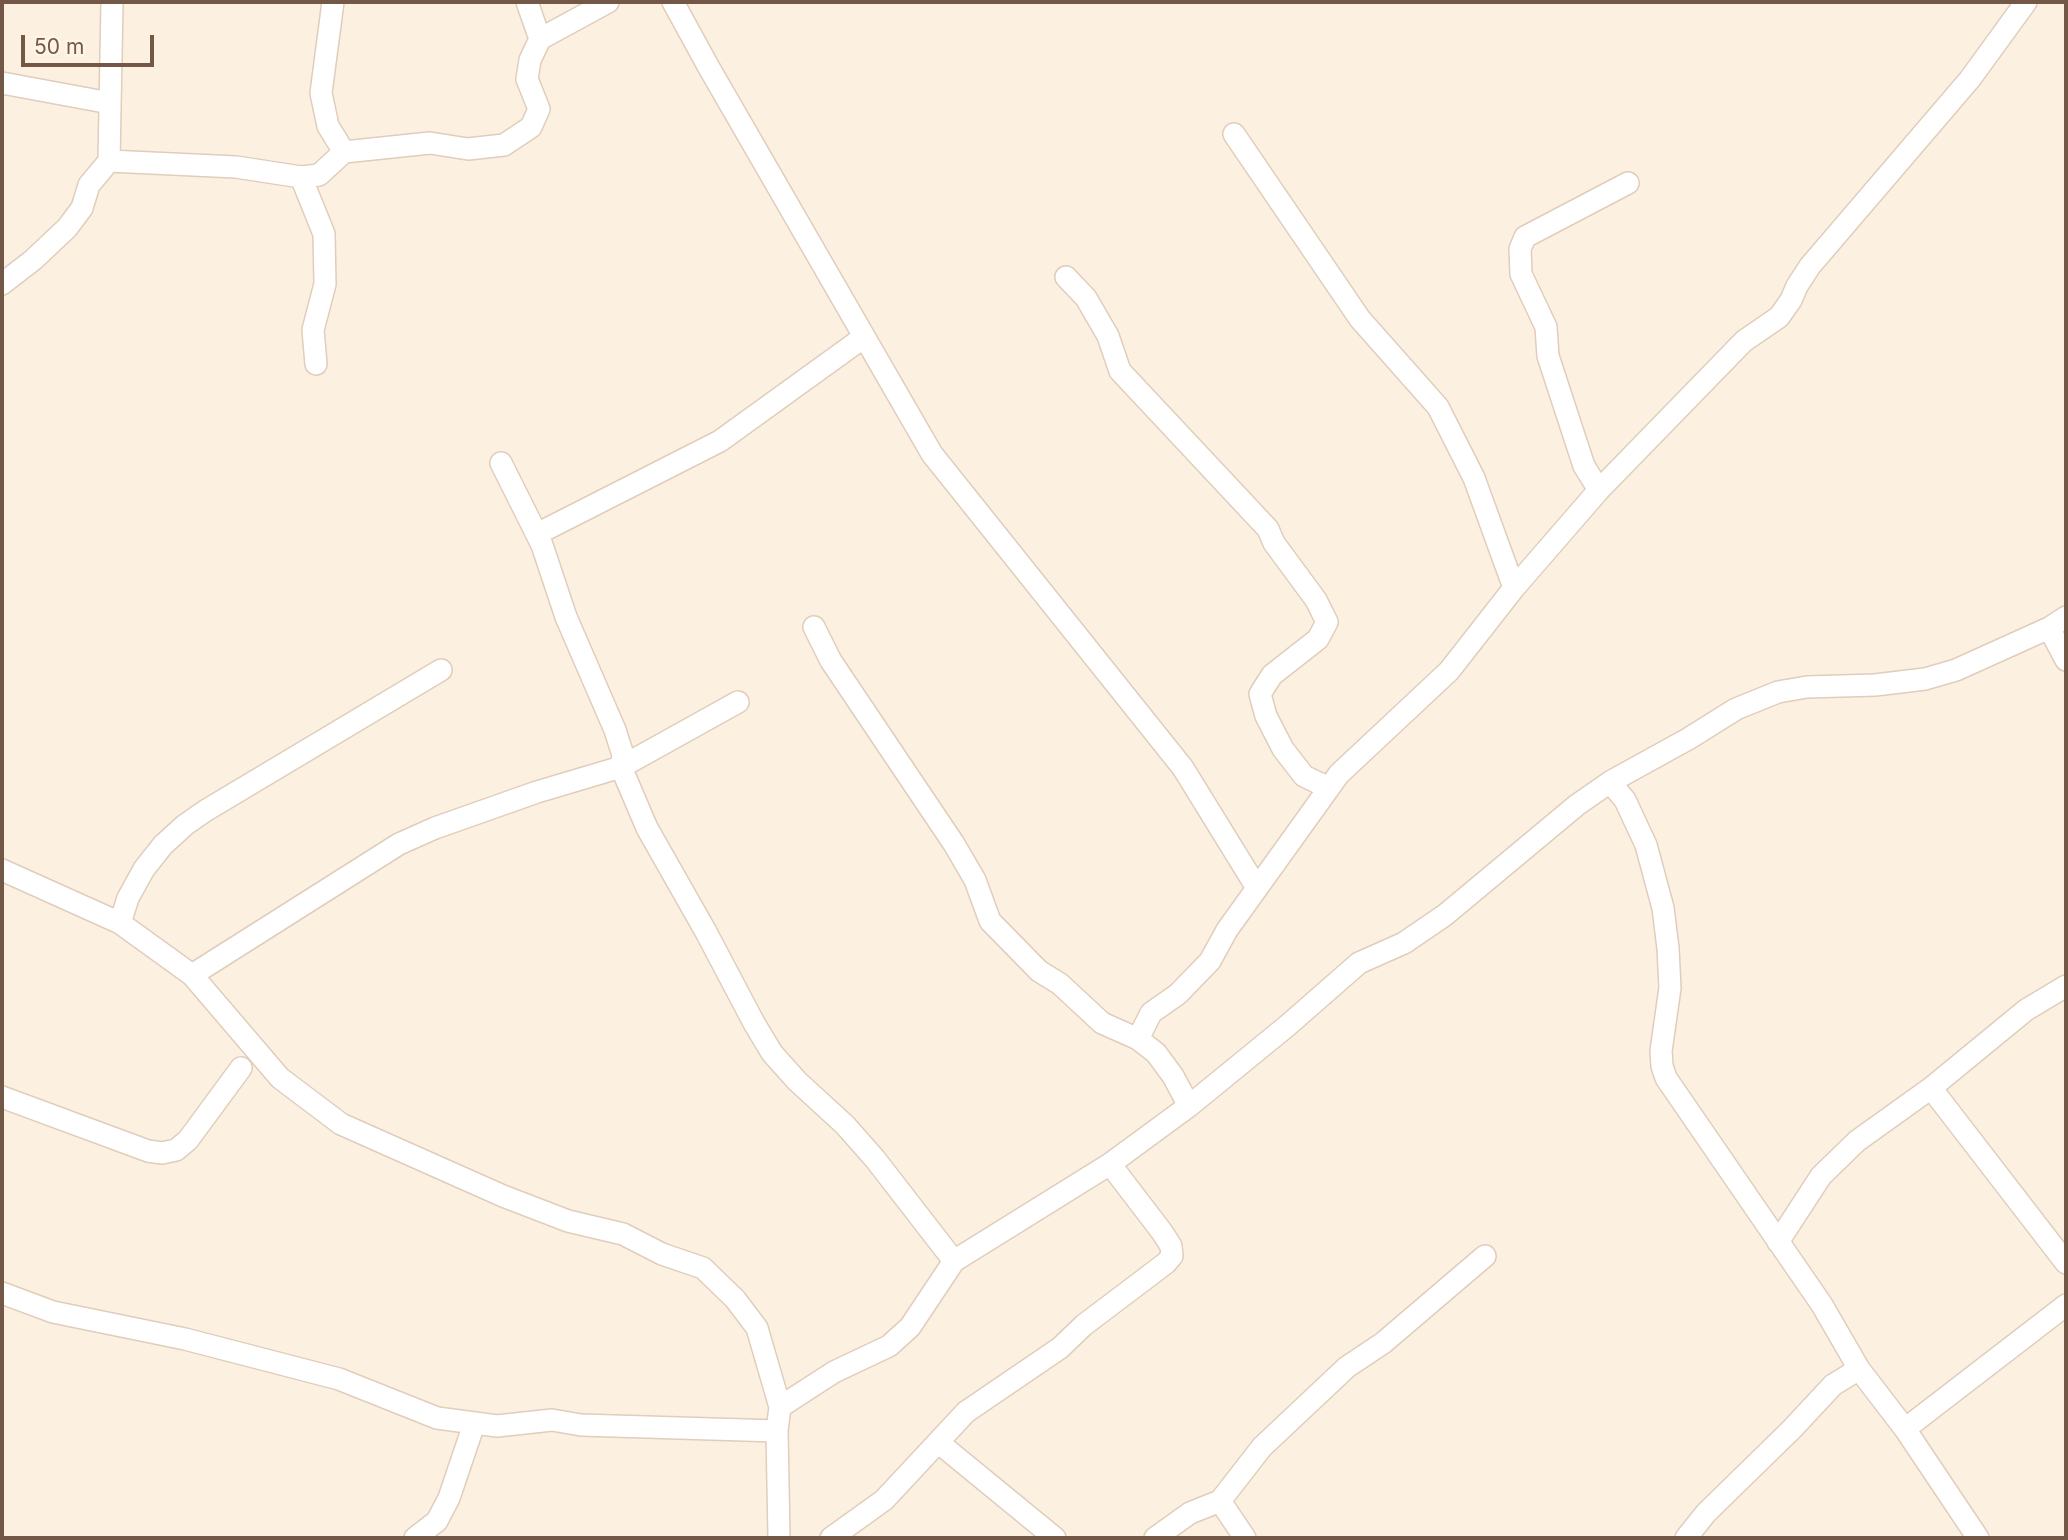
<!DOCTYPE html>
<html>
<head>
<meta charset="utf-8">
<style>
	body { margin:0 }
	#map { position:relative; width:2068px; height:1540px; overflow:hidden; background:#fcf1e0; font-family:Inter,sans-serif }
	canvas { display:block }
	.frame { position:absolute; inset:0; border:4px solid #735747; pointer-events:none }
	.scale { position:absolute; left:21px; top:35px; width:133px; height:32px; box-sizing:border-box; border:4px solid #735747; border-top:0; padding-left:9px; font-size:21px; line-height:24px; white-space:nowrap; color:#735747; -webkit-text-stroke:5px #fff5e6; paint-order:stroke }
</style>
</head>
<body>
<div id="map">
<canvas width="2068" height="1540"></canvas>
<div class="frame"></div>
<div class="scale">50 m</div>
</div>
<script>
const ctx = document.querySelector('canvas').getContext('2d');
ctx.lineJoin = 'round';
function shape(rows) {
  const path = new Path2D();
  for (const r of rows) {
    path.moveTo(r[0], r[1]);
    for (let i = 2; i < r.length; i += 2) path.lineTo(r[i], r[i + 1]);
  }
  return path;
}
function strokePath(path, color, width, dash) {
  ctx.strokeStyle = color;
  ctx.lineWidth = width;
  ctx.lineCap = dash ? 'butt' : 'round';
  ctx.setLineDash(dash || []);
  ctx.stroke(path);
}
const street = shape([
	[112,2,109,161,236,167,301,177,319,175,344,152,430,143,468,149,504,145,531,127,539,109,527,79,530,60,540,39,608,2],
	[333,2,321,93,328,126,344,152],
	[527,2,540,39],
	[673,2,708,66,932,454,1183,768,1257,888],
	[2,83,110,103],
	[1234,134,1360,319,1438,407,1474,478,1514,588],
	[301,177,324,234,325,284,313,330,316,364],
	[1066,277,1086,298,1108,336,1120,371,1268,529,1274,543,1316,600,1327,622,1318,639,1272,675,1260,694,1266,716,1283,749,1304,776,1329,788],
	[2,284,33,260,67,228,82,208,89,185,109,161],
	[501,463,542,545,566,617,615,730,623,755,621,767,647,828,706,932,754,1023,772,1053,797,1081,845,1125,875,1159,954,1261],
	[1599,490,1584,466,1548,356,1546,327,1521,274,1520,249,1525,237,1628,183],
	[537,534,720,441,864,337],
	[814,627,831,661,954,844,975,880,990,921,1039,971,1060,984,1102,1023,1138,1039,1156,1053,1173,1076,1189,1106],
	[2049,628,2066,660],
	[1610,782,1625,800,1646,845,1663,908,1668,948,1670,988,1661,1051,1662,1066,1666,1078,1822,1305,1859,1369,1905,1429,1978,1538],
	[2,870,120,923,192,975,280,1078,341,1124,503,1196,568,1221,623,1234,662,1254,703,1268,735,1299,757,1328,780,1407,777,1431,779,1538],
	[120,923,128,898,144,869,163,845,185,825,205,811,441,670],
	[192,975,399,844,435,828,537,792,621,767,738,702],
	[1138,1039,1151,1013,1178,994,1210,961,1227,930,1339,774,1449,671,1514,588,1599,490,1744,341,1779,317,1791,300,1797,286,1810,266,1970,79,2026,2],
	[1931,1088,2066,1263],
	[2,1097,148,1151,162,1153,176,1150,188,1140,241,1068],
	[1778,1242,1821,1176,1857,1141,1931,1088,2026,1010,2066,986],
	[2,1293,53,1312,185,1339,339,1379,437,1418,497,1426,552,1420,581,1425,777,1431],
	[780,1407,834,1372,889,1346,910,1327,954,1261,1110,1164,1189,1106,1287,1026,1359,963,1404,943,1445,915,1577,805,1610,782,1688,739,1736,709,1778,692,1807,687,1875,685,1925,679,1956,670,2049,628,2066,617],
	[1905,1429,2066,1305],
	[939,1443,1055,1538],
	[1220,1501,1245,1538],
	[415,1538,437,1521,449,1498,474,1424],
	[831,1538,884,1500,966,1412,1060,1348,1084,1325,1166,1263,1172,1256,1171,1246,1162,1232,1110,1164],
	[1155,1538,1190,1513,1220,1501,1262,1447,1347,1367,1383,1343,1485,1256],
	[1686,1538,1706,1513,1792,1429,1833,1385,1859,1369]
]);
strokePath(street, '#e0cdbc', 24);
strokePath(street, '#fff', 21);
</script>
</body>
</html>
